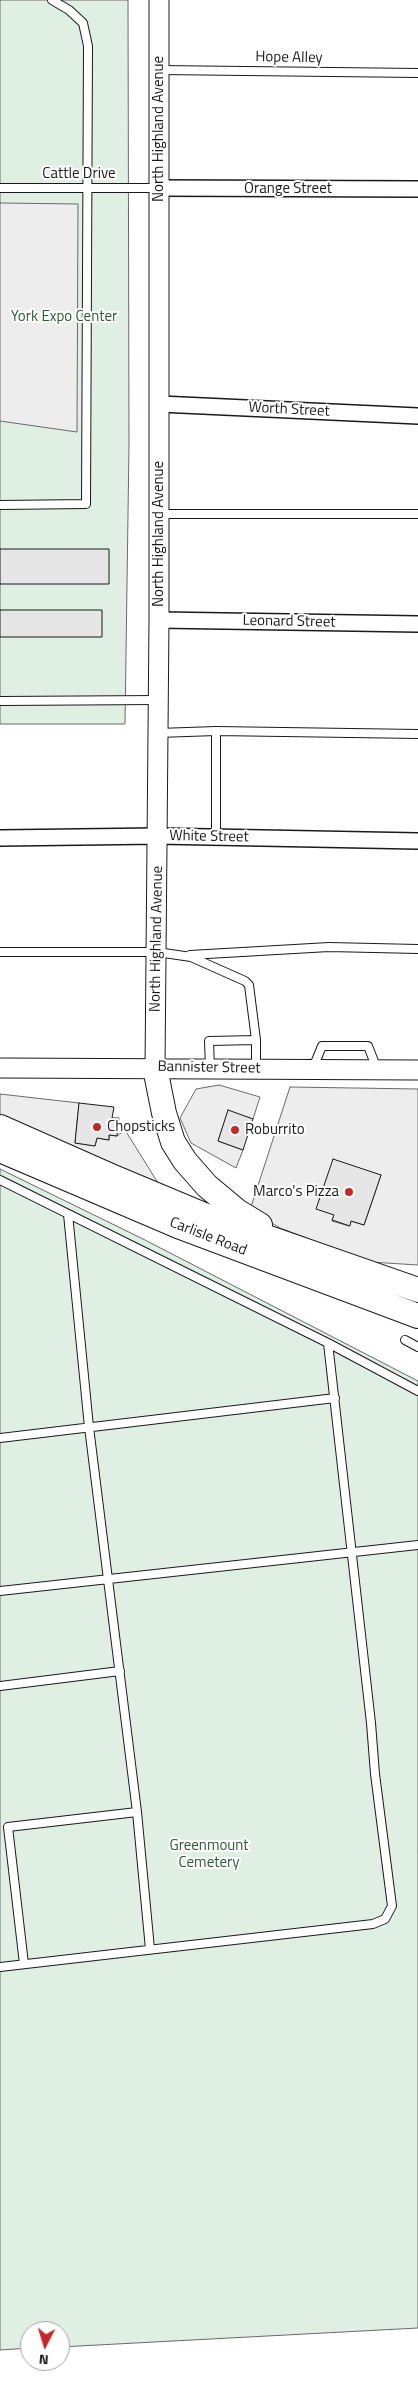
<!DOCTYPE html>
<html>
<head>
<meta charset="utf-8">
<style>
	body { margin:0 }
	#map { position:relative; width:418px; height:2391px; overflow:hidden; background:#fff; font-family:"Titillium Web",sans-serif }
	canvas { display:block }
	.north { position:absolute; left:20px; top:2321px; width:50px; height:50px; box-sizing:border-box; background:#fff; border:1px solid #a3a3a3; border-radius:50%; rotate:185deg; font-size:14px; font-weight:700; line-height:20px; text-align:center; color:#1a1a1a }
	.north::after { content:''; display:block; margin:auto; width:18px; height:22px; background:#c62828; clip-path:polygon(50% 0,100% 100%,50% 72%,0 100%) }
</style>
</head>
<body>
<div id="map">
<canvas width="418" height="2391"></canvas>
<div class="north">N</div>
</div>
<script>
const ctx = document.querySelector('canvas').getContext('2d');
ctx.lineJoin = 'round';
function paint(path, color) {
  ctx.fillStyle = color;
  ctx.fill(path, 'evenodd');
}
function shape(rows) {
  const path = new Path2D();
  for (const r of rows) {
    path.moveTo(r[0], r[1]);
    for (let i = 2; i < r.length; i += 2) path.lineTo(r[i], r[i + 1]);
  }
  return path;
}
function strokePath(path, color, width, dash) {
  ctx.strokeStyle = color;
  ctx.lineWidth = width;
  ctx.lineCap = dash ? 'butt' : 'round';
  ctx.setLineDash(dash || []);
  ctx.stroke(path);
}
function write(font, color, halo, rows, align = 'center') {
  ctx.font = font + ' "Titillium Web",sans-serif';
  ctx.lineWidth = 4;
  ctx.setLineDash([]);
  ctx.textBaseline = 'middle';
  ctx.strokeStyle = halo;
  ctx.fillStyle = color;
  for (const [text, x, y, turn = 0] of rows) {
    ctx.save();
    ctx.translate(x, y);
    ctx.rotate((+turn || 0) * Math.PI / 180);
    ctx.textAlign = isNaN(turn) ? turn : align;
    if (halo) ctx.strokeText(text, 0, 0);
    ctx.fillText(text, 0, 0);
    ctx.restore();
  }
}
const green = shape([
	[0,0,128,0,129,445,125,724,0,724,0,0],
	[0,1169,143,1239,418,1381,418,2328,60,2347,60,2331,30,2331,30,2348,0,2350,0,1169]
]);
paint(green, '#e0efe3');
strokePath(green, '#6a6a6a', 1);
const parking = shape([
	[0,203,78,204,77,432,0,421,0,203],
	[219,1085,260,1097,253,1119,228,1111,218,1141,243,1150,236,1168,191,1143,180,1118,196,1089,219,1085],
	[290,1087,418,1089,418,1265,370,1262,280,1228,250,1210,290,1087],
	[381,1175,364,1225,351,1221,349,1226,332,1221,334,1215,381,1175],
	[0,1094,79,1103,75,1143,95,1146,97,1138,109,1140,109,1135,117,1136,125,1130,163,1191,0,1121,0,1094]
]);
paint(parking, '#ededed');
strokePath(parking, '#6a6a6a', 1);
const building = shape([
	[0,549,109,549,109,584,0,584,0,549],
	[0,610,102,610,102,637,0,637,0,610],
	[79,1103,114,1107,112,1118,119,1118,117,1136,109,1135,109,1140,97,1138,95,1146,75,1143,79,1103],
	[228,1110,253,1119,243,1150,218,1141,228,1110],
	[333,1159,381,1175,364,1225,351,1221,350,1226,332,1220,334,1215,316,1209,333,1159]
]);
paint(building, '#e6e6e6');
strokePath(building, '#1a1a1a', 1);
const service = shape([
	[159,70,418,73],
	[0,188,158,188],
	[0,505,86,504,88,46,83,23,69,10,52,0],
	[160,514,418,514],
	[0,701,158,700],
	[158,733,216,731,418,734],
	[216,838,216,731],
	[0,952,157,952,191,957,245,981,249,985,256,1040],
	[190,955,329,947,418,949],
	[210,1068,209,1041,256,1040,256,1069],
	[313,1068,322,1046,368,1046,377,1069],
	[0,1180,328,1343,371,1723,375,1774,392,1906,385,1919,373,1924,0,1967],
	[68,1214,89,1427,137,1812,150,1949],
	[405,1340,418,1347],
	[328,1343,418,1391],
	[0,1438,335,1398],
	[0,1591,418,1545],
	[0,1686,120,1671],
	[24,1964,8,1827,137,1812]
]);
const minor = shape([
	[158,188,418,189],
	[160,404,418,416],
	[159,620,418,624],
	[0,838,158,836,418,841]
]);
const tertiary = shape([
	[0,1068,418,1070],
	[155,1068,159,620,159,0]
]);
const primary = shape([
	[155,1068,164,1113,173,1142,185,1161,207,1186,237,1211,260,1225],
	[0,1127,113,1177,209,1217,418,1290],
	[0,1150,178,1226,418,1316]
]);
strokePath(service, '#1a1a1a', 10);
strokePath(minor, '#1a1a1a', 18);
strokePath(tertiary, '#1a1a1a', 21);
strokePath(primary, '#1a1a1a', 26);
strokePath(service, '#fff', 8);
strokePath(minor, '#fff', 15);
strokePath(tertiary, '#fff', 19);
strokePath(primary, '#fff', 24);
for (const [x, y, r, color] of [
	[97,1127,5,"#c62828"],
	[235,1130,5,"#c62828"],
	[349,1192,5,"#c62828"]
]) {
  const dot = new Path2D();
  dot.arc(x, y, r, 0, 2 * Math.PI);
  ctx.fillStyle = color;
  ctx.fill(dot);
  strokePath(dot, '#fff', 2);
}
write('15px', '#1a1a1a', '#fff', [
	["Hope Alley",289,58,1],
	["North Highland Avenue",159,129,-90],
	["Cattle Drive",79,174],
	["Orange Street",288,189],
	["Worth Street",289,410,3],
	["North Highland Avenue",159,534,-90],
	["Leonard Street",289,622,1],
	["White Street",209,837,1],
	["North Highland Avenue",157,939,-89],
	["Bannister Street",209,1068,1],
	["Carlisle Road",208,1237,21]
]);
write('15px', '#2b5a34', '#fff', [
	["York Expo Center",64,317],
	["Greenmount",209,1846],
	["Cemetery",209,1863]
]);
write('15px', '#1a1a1a', '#fff', [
	["Chopsticks",107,1127],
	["Roburrito",245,1130],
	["Marco's Pizza",339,1192,"right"]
], 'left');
</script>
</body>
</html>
